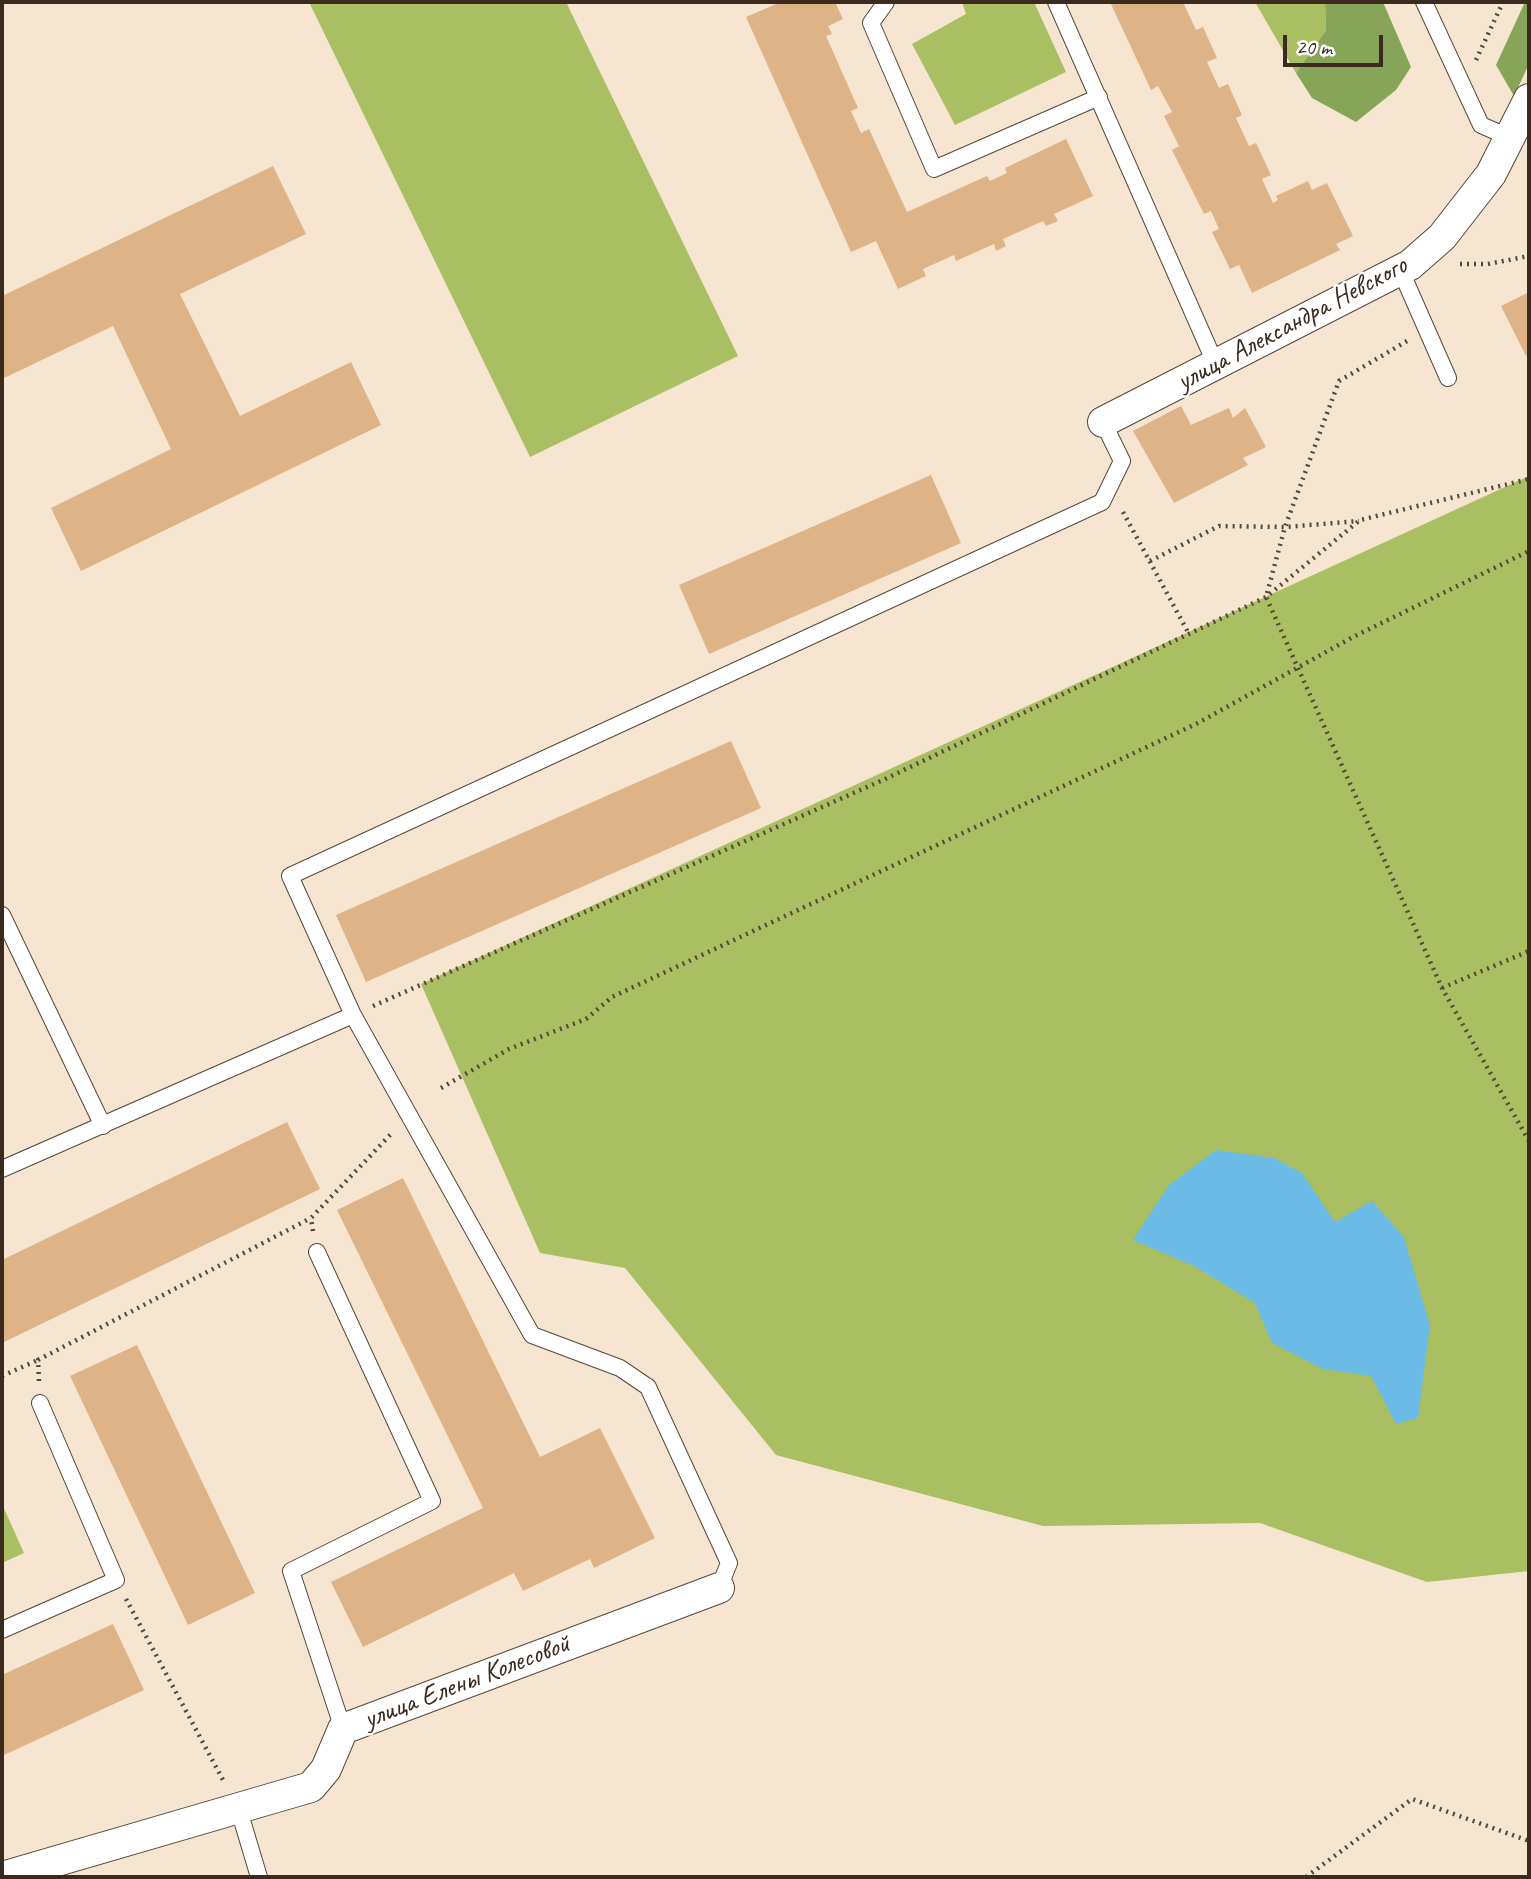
<!DOCTYPE html>
<html>
<head>
<meta charset="utf-8">
<style>
	body { margin:0 }
	#map { position:relative; width:1531px; height:1879px; overflow:hidden; background:#f6e6d1; font-family:Caveat,sans-serif }
	canvas { display:block }
	.frame { position:absolute; inset:0; border:4px solid #3b2a1e; pointer-events:none }
	.scale { position:absolute; left:1283px; top:35px; width:100px; height:32px; box-sizing:border-box; border:4px solid #3b2a1e; border-top:0; padding-left:9px; font-size:21px; line-height:24px; white-space:nowrap; color:#3b2a1e; -webkit-text-stroke:5px #fff; paint-order:stroke }
</style>
</head>
<body>
<div id="map">
<canvas width="1531" height="1879"></canvas>
<div class="frame"></div>
<div class="scale">20 m</div>
</div>
<script>
const ctx = document.querySelector('canvas').getContext('2d');
ctx.lineJoin = 'round';
function paint(path, color) {
  ctx.fillStyle = color;
  ctx.fill(path, 'evenodd');
}
function shape(rows) {
  const path = new Path2D();
  for (const r of rows) {
    path.moveTo(r[0], r[1]);
    for (let i = 2; i < r.length; i += 2) path.lineTo(r[i], r[i + 1]);
  }
  return path;
}
function strokePath(path, color, width, dash) {
  ctx.strokeStyle = color;
  ctx.lineWidth = width;
  ctx.lineCap = dash ? 'butt' : 'round';
  ctx.setLineDash(dash || []);
  ctx.stroke(path);
}
function write(font, color, halo, rows, align = 'center') {
  ctx.font = font + ' Caveat,sans-serif';
  ctx.lineWidth = 5;
  ctx.setLineDash([]);
  ctx.textBaseline = 'middle';
  ctx.strokeStyle = halo;
  ctx.fillStyle = color;
  for (const [text, x, y, turn = 0] of rows) {
    ctx.save();
    ctx.translate(x, y);
    ctx.rotate((+turn || 0) * Math.PI / 180);
    ctx.textAlign = isNaN(turn) ? turn : align;
    if (halo) ctx.strokeText(text, 0, 0);
    ctx.fillText(text, 0, 0);
    ctx.restore();
  }
}
paint(shape([
	[309,2,566,2,738,356,530,457],
	[962,2,1034,2,1066,72,955,125,912,44,966,14],
	[1255,2,1325,2,1326,30,1296,73],
	[1529,476,1529,1571,1427,1582,1260,1523,1043,1526,776,1455,625,1268,540,1253,421,984],
	[2,1504,24,1553,2,1563]
]), '#aabe62');
paint(shape([
	[1325,2,1383,2,1411,67,1396,90,1356,122,1312,98,1296,73,1326,30],
	[1525,2,1529,2,1529,64,1514,96,1496,65]
]), '#87a558');
paint(shape([
	[1216,1150,1274,1158,1302,1173,1335,1222,1372,1201,1404,1237,1430,1325,1418,1418,1396,1424,1371,1376,1323,1369,1272,1343,1255,1303,1194,1266,1133,1240,1169,1185]
]), '#6bbde7');
paint(shape([
	[781,2,835,2,843,19,828,26,832,34,826,36,858,108,851,111,861,133,869,129,907,212,987,176,990,181,1007,173,1005,168,1066,139,1093,196,1054,214,1058,221,1046,226,1043,221,1003,239,1006,246,996,251,994,244,956,261,954,255,923,269,926,276,898,289,876,241,851,252,746,17],
	[1110,2,1183,2,1196,30,1203,27,1217,58,1207,62,1219,88,1228,84,1242,115,1236,118,1249,146,1256,143,1271,175,1262,179,1273,203,1278,200,1276,196,1308,181,1312,190,1327,183,1353,236,1336,244,1340,250,1252,293,1239,265,1230,269,1212,232,1219,229,1211,211,1204,214,1172,150,1179,146,1164,116,1172,112,1158,86,1151,90],
	[273,166,306,234,180,294,240,416,351,362,381,425,81,571,51,508,171,449,113,326,2,379,2,296],
	[1529,292,1529,354,1526,356,1501,306],
	[1181,406,1191,425,1229,408,1233,418,1245,408,1266,447,1243,458,1248,465,1174,503,1133,431],
	[931,475,961,543,709,654,679,585],
	[731,741,761,808,366,982,336,915],
	[287,1122,320,1189,2,1343,2,1260],
	[403,1178,540,1457,600,1428,655,1538,594,1568,590,1559,523,1591,514,1573,363,1647,331,1582,483,1508,337,1210],
	[137,1345,255,1593,188,1625,70,1376],
	[113,1624,144,1690,2,1756,2,1675]
]), '#ddb387');
const service = shape([
	[886,2,871,23,934,169,1099,97],
	[1056,2,1216,365],
	[1424,2,1481,125,1511,138],
	[1400,269,1448,378],
	[2,915,103,1126],
	[2,1169,353,1015],
	[317,1252,432,1501,291,1571,343,1729],
	[719,1588,729,1563,648,1387,620,1368,532,1335,353,1015,290,876,1102,502,1122,461,1103,422],
	[2,1630,116,1580,40,1403],
	[238,1807,259,1877]
]);
const minor = shape([
	[1103,422,1410,265,1442,237,1491,174,1529,99],
	[2,1877,311,1787,326,1769,343,1729,719,1588]
]);
strokePath(service, '#574639', 18);
strokePath(minor, '#574639', 32);
strokePath(shape([
	[1476,60,1503,2],
	[1460,264,1488,264,1529,256],
	[1407,341,1339,381,1285,527,1266,597,1442,988,1529,1141],
	[1123,512,1189,634],
	[1150,561,1219,526,1285,527,1359,521],
	[1442,988,1529,951],
	[373,1006,883,780,1266,597,1360,520,1529,479],
	[441,1088,509,1049,586,1019,612,997,1196,724,1353,637,1529,551],
	[313,1231,311,1218,392,1133],
	[2,1376,38,1360],
	[39,1381,38,1360,311,1218],
	[126,1599,223,1780],
	[1306,1877,1412,1799,1529,1841]
]), '#574639', 4.5, [2, 5]);
strokePath(service, '#fff', 16);
strokePath(minor, '#fff', 30);
write('28px', '#3b2a1e', '#fff', [
	["улица Александра Невского",1292,324,-28],
	["улица Елены Колесовой",467,1682,-21]
]);
</script>
</body>
</html>
